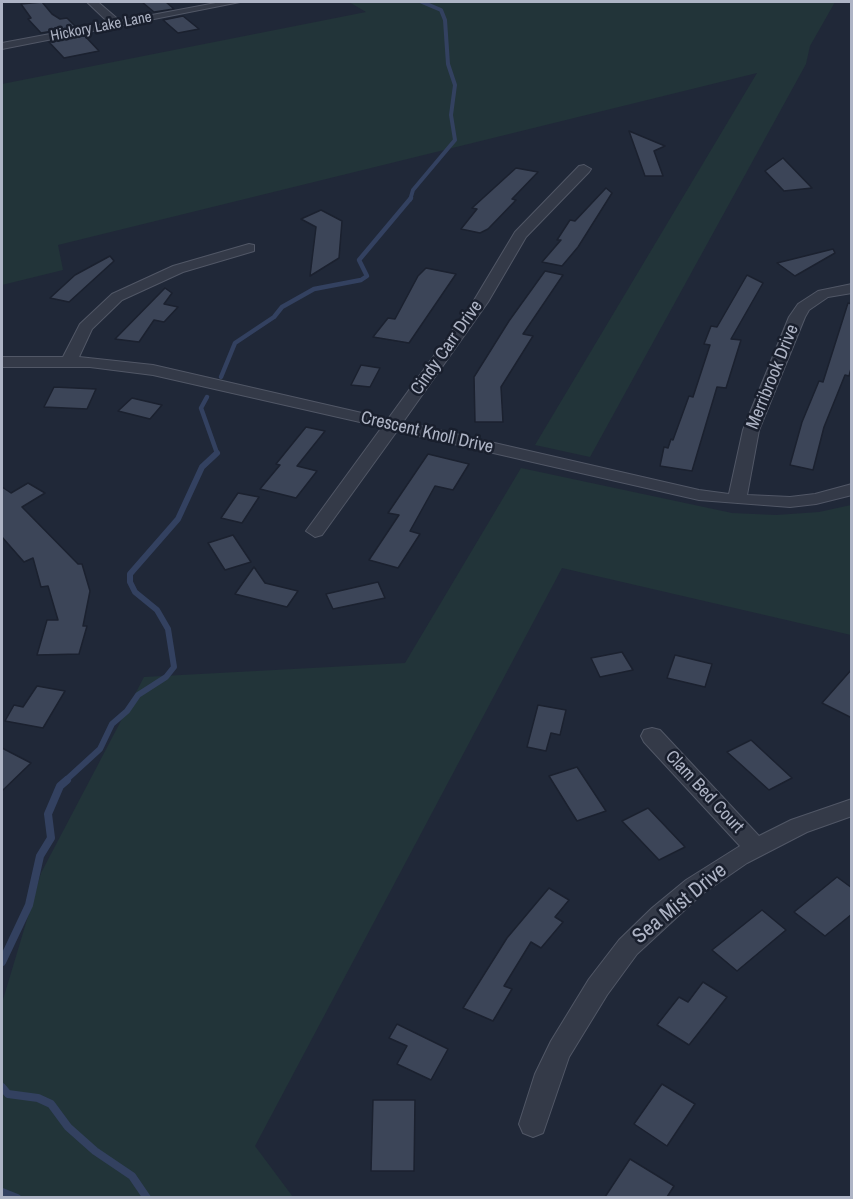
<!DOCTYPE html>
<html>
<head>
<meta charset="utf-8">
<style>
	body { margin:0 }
	#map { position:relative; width:853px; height:1199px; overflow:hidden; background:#202838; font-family:"Archivo Narrow",sans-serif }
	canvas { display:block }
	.frame { position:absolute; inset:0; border:3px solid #aeb4c5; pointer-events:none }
</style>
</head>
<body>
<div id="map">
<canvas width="853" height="1199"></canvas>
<div class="frame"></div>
</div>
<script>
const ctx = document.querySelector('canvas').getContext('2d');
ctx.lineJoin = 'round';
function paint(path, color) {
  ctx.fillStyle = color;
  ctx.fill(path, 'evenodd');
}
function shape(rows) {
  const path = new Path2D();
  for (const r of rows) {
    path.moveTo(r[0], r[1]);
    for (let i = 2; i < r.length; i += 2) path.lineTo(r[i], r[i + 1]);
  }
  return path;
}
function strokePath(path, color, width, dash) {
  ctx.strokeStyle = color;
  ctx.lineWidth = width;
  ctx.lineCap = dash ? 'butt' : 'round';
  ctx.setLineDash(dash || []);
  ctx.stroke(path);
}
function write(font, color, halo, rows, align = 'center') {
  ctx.font = font + ' "Archivo Narrow",sans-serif';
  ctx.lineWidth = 5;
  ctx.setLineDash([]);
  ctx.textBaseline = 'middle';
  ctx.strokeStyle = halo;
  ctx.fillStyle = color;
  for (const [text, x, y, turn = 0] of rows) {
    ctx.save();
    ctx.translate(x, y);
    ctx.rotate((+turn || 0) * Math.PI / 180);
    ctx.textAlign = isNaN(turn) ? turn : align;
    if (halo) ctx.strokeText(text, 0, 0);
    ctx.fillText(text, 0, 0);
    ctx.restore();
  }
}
paint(shape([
	[349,2,835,2,810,46,806,64,590,457,535,445,757,73,58,245,63,270,2,285,2,84,366,12],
	[521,468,732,513,776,515,819,512,851,505,851,635,562,568,255,1146,293,1197,2,1197,2,1003,41,873,144,677,405,663]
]), '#223439');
strokePath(shape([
	[410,200,413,190,455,140,451,115,455,85,448,64,445,20,441,10,422,2]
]), '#334160', 4);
strokePath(shape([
	[221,377,235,343,274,317,282,307,314,289,361,280,367,276,359,260,411,198],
	[207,397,201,408,217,453,215,455]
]), '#334160', 4.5);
strokePath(shape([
	[65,781,100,749,112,724,127,711,138,695,166,677,174,667,168,629,157,610,135,592,130,582,130,574,178,519,202,467,217,453]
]), '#334160', 6);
strokePath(shape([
	[2,962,29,905,40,856,51,838,48,814,60,786,67,780],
	[2,1087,8,1094,38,1098,51,1104,68,1127,95,1151,132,1176,147,1198],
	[2,1192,17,1198]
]), '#334160', 8);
const building = shape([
	[42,2,52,14,60,19,67,18,76,27,41,33,28,19,31,18,21,4,42,2],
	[142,2,166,2,174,9,154,12,142,2],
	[183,16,199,29,178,33,163,20,183,16],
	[84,35,99,51,64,58,49,42,84,35],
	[629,131,665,146,654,151,663,176,645,176,629,131],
	[783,158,812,188,784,191,765,171,783,158],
	[516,168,538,172,512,199,516,200,488,229,480,233,461,229,477,209,472,208,516,168],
	[606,188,612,193,578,247,562,266,542,262,561,240,557,240,570,220,575,221,606,188],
	[321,210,342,221,339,258,310,276,316,227,301,219,321,210],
	[833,249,835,253,795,276,777,263,833,249],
	[110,256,114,261,69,302,50,298,75,275,110,256],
	[426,268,456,274,409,343,373,337,388,318,395,319,418,276,426,268],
	[545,271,563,275,523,334,533,336,501,387,503,422,475,422,474,377,509,321,545,271],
	[747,275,763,283,731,339,741,340,726,388,717,387,692,471,660,466,664,447,668,448,671,439,673,440,689,396,693,397,710,345,704,344,711,326,717,327,747,275],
	[165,288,172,293,164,304,178,307,164,322,154,320,139,342,115,339,165,288],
	[848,303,852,304,852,365,849,376,845,375,824,427,813,470,790,465,802,422,819,381,823,382,848,303],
	[361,365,380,368,370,387,351,385,361,365],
	[54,387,96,389,87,409,44,407,54,387],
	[132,398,162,405,150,419,118,411,132,398],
	[306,427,325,431,297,466,317,471,296,498,260,489,280,465,276,464,306,427],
	[428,454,469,464,453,490,435,486,410,531,420,534,398,568,369,560,399,515,388,513,428,454],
	[28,483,45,493,22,507,78,564,82,564,90,591,83,626,87,626,79,654,37,655,47,620,58,620,48,586,41,587,33,558,24,562,2,537,2,487,11,493,28,483],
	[238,493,259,497,242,523,221,518,238,493],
	[233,535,251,562,225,570,208,543,233,535],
	[254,567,265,583,298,591,287,607,235,594,254,567],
	[378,582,385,598,333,609,326,594,378,582],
	[622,652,633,670,600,677,591,658,622,652],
	[675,655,712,664,705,687,667,678,675,655],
	[852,669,852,718,822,703,852,669],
	[37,686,65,691,43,728,5,721,14,705,23,707,37,686],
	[538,705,566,710,560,735,551,733,546,751,527,747,538,705],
	[751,740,792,778,769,790,727,752,751,740],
	[2,748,31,763,2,791,2,748],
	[577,767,606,811,577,821,549,776,577,767],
	[648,808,685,847,659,860,622,821,648,808],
	[837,877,852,888,852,914,825,936,794,912,837,877],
	[549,888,569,900,555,917,563,922,541,948,531,942,504,986,512,989,493,1021,463,1008,507,938,549,888],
	[762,910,786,930,737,971,712,950,762,910],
	[703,982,727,997,689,1045,657,1025,679,997,688,1002,703,982],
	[397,1024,448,1049,431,1080,397,1064,407,1046,389,1038,397,1024],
	[662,1084,695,1104,667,1146,634,1124,662,1084],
	[373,1100,415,1100,414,1171,371,1171,373,1100],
	[630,1159,674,1186,667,1197,605,1197,630,1159]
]);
paint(building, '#3c4558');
strokePath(building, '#1b212f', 1.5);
const street = shape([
	[87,2,98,2,120,21,221,2,240,2,2,49,2,43,109,23,87,2],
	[584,165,591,169,589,172,526,237,488,302,403,422,699,490,729,494,743,430,789,317,798,304,818,291,852,284,852,293,828,297,809,310,805,317,759,430,747,495,790,497,815,494,852,484,852,495,816,504,790,507,699,500,397,431,322,535,315,537,306,531,382,427,153,375,90,367,2,367,2,357,63,357,80,324,112,294,173,266,249,244,254,245,254,251,183,272,122,300,92,329,79,357,153,365,388,419,473,302,515,232,579,166,584,165],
	[652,728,660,730,759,836,791,820,852,799,852,816,807,832,747,863,702,894,637,954,607,995,569,1057,543,1133,533,1137,523,1133,519,1124,535,1074,551,1041,589,979,619,940,652,908,686,880,740,846,644,742,641,736,644,730,652,728]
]);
strokePath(street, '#515766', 2);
paint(street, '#343a48');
write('15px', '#aeb4c5', '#191f2d', [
	["Hickory Lake Lane",101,27,-11]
]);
write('18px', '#aeb4c5', '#191f2d', [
	["Cindy Carr Drive",447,348,-55],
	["Merribrook Drive",773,377,-68],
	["Crescent Knoll Drive",427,433,13],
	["Clam Bed Court",704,792,47]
]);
write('21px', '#aeb4c5', '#191f2d', [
	["Sea Mist Drive",680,904,-39]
]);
</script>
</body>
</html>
